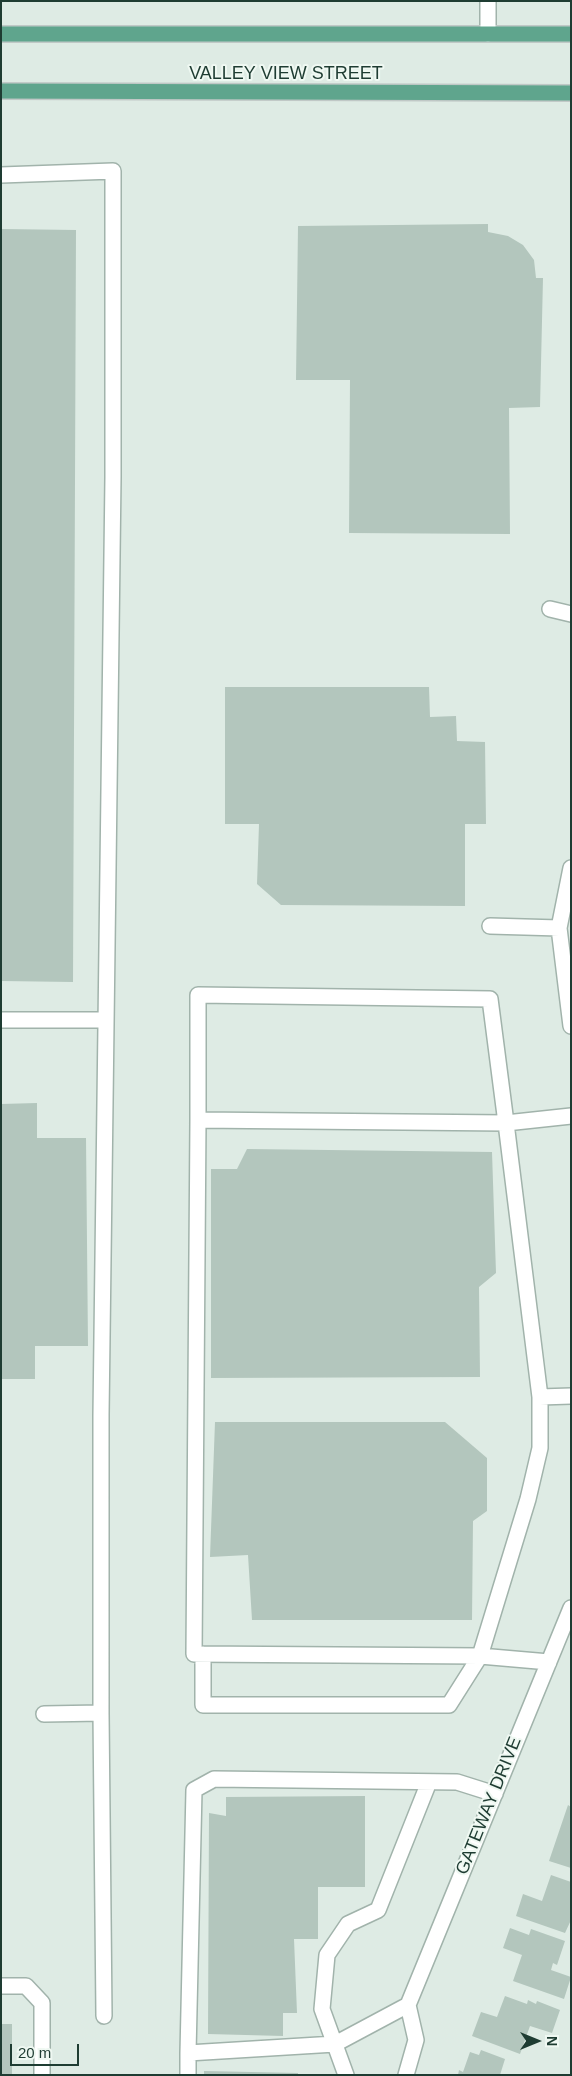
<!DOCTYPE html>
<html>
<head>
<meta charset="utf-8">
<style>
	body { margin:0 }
	#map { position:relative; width:572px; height:2076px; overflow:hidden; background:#deebe4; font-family:Helvetica,sans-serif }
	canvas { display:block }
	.frame { position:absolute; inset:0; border:2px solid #1e3c32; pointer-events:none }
	.north { position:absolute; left:512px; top:2016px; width:50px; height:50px; -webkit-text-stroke:4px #eff8f2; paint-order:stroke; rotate:90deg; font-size:14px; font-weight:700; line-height:20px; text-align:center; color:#1e3c32 }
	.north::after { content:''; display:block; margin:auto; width:18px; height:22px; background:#1e3c32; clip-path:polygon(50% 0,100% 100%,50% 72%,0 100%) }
	.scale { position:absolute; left:10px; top:2044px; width:69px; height:22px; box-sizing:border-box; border:2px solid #1e3c32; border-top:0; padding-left:6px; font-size:15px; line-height:18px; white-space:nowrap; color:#1e3c32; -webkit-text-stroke:4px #eff8f2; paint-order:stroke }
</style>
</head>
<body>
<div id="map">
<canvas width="572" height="2076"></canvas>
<div class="frame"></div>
<div class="north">N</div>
<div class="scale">20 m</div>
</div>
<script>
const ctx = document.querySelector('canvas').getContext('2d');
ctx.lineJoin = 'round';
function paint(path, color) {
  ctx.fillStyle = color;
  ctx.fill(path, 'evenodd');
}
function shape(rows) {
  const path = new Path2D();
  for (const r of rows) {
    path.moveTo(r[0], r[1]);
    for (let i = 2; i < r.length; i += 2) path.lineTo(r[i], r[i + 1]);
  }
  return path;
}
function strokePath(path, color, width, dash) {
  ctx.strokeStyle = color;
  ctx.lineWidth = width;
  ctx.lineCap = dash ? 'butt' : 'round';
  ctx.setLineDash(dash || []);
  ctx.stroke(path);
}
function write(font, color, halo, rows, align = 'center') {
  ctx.font = font + ' Helvetica,sans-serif';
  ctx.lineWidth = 4;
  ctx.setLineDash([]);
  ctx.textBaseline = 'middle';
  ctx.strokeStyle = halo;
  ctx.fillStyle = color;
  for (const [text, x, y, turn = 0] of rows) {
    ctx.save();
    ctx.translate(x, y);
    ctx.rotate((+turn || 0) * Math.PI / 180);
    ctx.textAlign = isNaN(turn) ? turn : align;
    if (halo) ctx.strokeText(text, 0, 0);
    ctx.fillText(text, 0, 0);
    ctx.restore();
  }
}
paint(shape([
	[488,224,488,232,508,236,523,245,534,260,536,278,543,278,540,407,509,408,510,534,349,533,350,380,296,380,298,226],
	[1,229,76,230,73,982,1,981],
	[225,687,429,687,430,717,456,716,457,741,485,742,486,824,465,824,465,906,281,905,257,884,259,824,225,824],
	[37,1103,37,1138,86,1138,88,1346,35,1346,35,1379,1,1379,1,1104],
	[247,1149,492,1152,496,1273,479,1287,480,1377,211,1378,211,1169,237,1169],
	[215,1422,445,1422,487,1458,487,1511,473,1521,472,1620,252,1620,248,1555,210,1557],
	[365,1796,365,1887,318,1887,318,1939,294,1939,297,2013,283,2013,283,2036,208,2034,209,1813,226,1816,226,1797],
	[568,1805,571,1807,571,1868,549,1861],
	[551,1875,571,1882,571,1920,565,1933,516,1916,523,1894,542,1901],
	[510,1928,529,1935,531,1929,565,1941,557,1965,553,1963,551,1970,571,1977,564,1999,513,1981,522,1955,503,1948],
	[505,1996,527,2004,528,2000,536,2004,537,2001,560,2010,552,2033,530,2026,520,2054,472,2036,481,2012,497,2017],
	[1,2024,12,2024,12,2075,1,2075],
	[481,2050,505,2059,500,2075,458,2075,459,2070,463,2072,470,2052,479,2055],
	[204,2071,298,2073,298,2075,204,2075]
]), '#b3c6bd');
const minor = shape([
	[488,1,488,34],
	[1,175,113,171,113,477,101,1415,101,1713,44,1714],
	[550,609,571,614],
	[571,868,559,928,571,1026],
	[490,926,559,928],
	[1,1020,106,1020],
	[571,1116,506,1123,198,1120,198,995,490,999,506,1123,540,1397,571,1396],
	[198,1120,194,1654,480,1656,549,1662],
	[203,1654,203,1705,449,1705,480,1656,528,1499,540,1448,540,1397],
	[101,1713,104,2016],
	[1,1986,26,1986,42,2003,42,2075],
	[408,2005,335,2044,188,2053,194,1790,214,1779,457,1782,495,1794],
	[408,2005,571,1608],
	[188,2075,188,2053],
	[346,2075,322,2009,327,1955,348,1924,378,1910,429,1782],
	[406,2075,416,2040,408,2005]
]);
const major = shape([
	[1,34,571,34],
	[1,91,571,93]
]);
strokePath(minor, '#a1b3ab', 18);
strokePath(major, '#c0c8c6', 18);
strokePath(minor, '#fff', 15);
strokePath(major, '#5fa58d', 15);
write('18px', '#1e3c32', '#eff8f2', [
	["VALLEY VIEW STREET",286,74],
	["GATEWAY DRIVE",489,1806,-68]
]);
</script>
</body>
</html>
